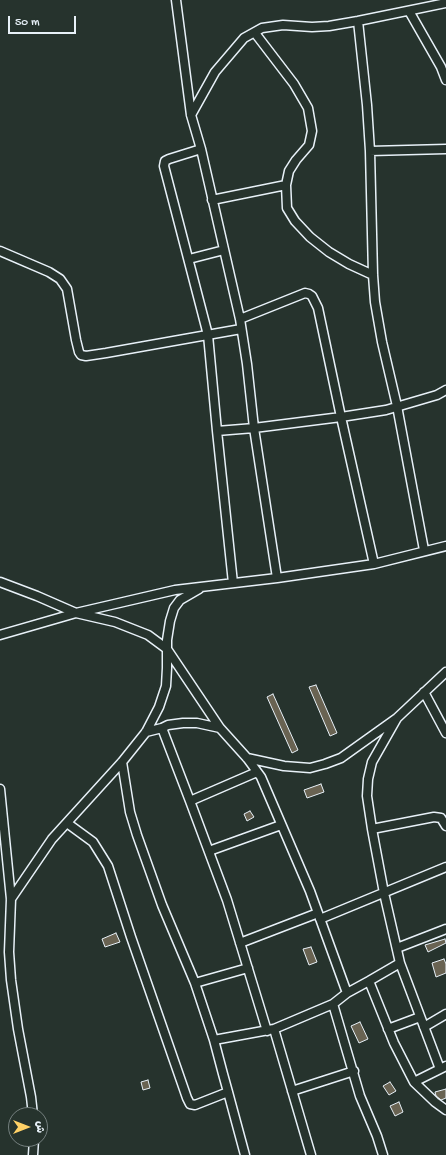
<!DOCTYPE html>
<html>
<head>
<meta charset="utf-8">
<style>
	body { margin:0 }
	#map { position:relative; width:446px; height:1155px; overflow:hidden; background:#26332d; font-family:"Gochi Hand","Playpen Sans Arabic",sans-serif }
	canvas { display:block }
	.north { position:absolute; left:8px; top:1107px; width:40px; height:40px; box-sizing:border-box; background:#26332d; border:1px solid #747f7e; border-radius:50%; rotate:90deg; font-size:11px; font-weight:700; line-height:16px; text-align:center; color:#e8f1f8 }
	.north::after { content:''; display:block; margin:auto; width:14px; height:18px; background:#ffd166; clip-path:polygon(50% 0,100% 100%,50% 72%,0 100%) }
	.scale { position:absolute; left:8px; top:16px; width:68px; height:18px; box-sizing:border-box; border:2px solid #e8f1f8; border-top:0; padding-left:5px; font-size:12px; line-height:14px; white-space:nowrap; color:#e8f1f8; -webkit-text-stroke:3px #26332d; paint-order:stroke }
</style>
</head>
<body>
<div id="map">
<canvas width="446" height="1155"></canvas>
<div class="north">ش</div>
<div class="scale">50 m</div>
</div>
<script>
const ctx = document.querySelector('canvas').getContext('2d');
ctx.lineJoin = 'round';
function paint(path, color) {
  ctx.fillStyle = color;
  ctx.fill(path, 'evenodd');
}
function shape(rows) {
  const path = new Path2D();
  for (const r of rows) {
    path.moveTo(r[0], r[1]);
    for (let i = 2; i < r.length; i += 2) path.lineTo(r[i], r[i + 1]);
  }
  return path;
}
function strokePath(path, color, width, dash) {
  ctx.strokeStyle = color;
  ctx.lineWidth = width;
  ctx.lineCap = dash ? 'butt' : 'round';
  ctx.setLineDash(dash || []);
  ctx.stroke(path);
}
const building = shape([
	[316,685,337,733,330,736,309,687,316,685],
	[273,694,298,750,292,753,267,697,273,694],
	[321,784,324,792,307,798,304,790,321,784],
	[250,811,254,817,247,821,244,814,250,811],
	[116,933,120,942,105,947,102,939,116,933],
	[445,939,446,943,428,952,425,945,445,939],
	[311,947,317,962,309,965,303,949,311,947],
	[444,959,446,964,446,973,436,977,432,963,444,959],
	[360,1022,368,1039,359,1043,351,1026,360,1022],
	[148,1080,150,1088,143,1090,141,1082,148,1080],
	[390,1082,396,1091,389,1095,383,1086,390,1082],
	[446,1089,446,1098,441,1100,436,1096,435,1092,446,1089],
	[399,1102,403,1112,395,1116,390,1106,399,1102]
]);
paint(building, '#696352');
strokePath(building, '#e8f1f8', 1);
const minor = shape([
	[176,0,191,115,201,149,240,319,247,364,254,428,277,578],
	[409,11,441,67,446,80],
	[358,21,367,105,370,151,373,275,375,302,382,342,397,406,424,550],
	[255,33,294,84,308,108,312,131,309,145,296,160,289,171,286,185,287,208,295,221,310,237,329,252,349,264,373,275],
	[191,115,215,72,244,38,262,28,283,25,312,27,329,26,358,21,446,3],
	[201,149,169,159,165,161,164,166,208,335,217,431,233,583],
	[370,151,446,149],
	[212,200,286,185],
	[0,251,49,272,60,279,67,289,76,340,79,352,81,355,86,356,106,353,241,329],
	[189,259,224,250],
	[240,319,305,293,309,294,312,296,318,308,341,417,374,564],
	[217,431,254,428,341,417,386,410,437,395,446,390],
	[0,582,37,596,76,613,115,622,148,635,167,649,220,728],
	[0,635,76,613,175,590,277,578,374,564,446,546],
	[424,692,446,733],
	[397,718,372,762,368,779,367,796,372,829,384,893,400,963,440,1069],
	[162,728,190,801,227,900,267,1031],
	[146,732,162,728,168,725,183,723,197,723,220,728,247,758,261,777,310,891,347,993],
	[247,758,284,766,310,768,325,764,341,758,397,718,446,672],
	[122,762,130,812,137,835,162,905,195,983,214,1040,223,1074,228,1092,245,1155],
	[0,789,11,899,9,952,11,980,18,1029,31,1097,33,1115],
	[190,801,257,772],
	[67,823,93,842,108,866,131,937,187,1098,190,1104,195,1105,228,1092],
	[372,829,434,817,441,818,446,826],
	[209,851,281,825],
	[11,899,52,839,122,762,146,732,159,707,166,686,167,668,167,640,170,621,174,608,180,600,199,589],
	[320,919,446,867],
	[240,943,318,913],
	[397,948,446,929],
	[369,981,394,1043,414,1082,435,1102,446,1110],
	[195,983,248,968],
	[333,1004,360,1096,377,1136,383,1155],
	[424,1027,446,1014],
	[274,1029,311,1155],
	[388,1029,420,1017],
	[214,1040,274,1029,333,1004,347,993,369,981,400,963],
	[414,1082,446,1066],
	[292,1091,354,1071],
	[33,1155,34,1139]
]);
strokePath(minor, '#e8f1f8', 11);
strokePath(minor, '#26332d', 8);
</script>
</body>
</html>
